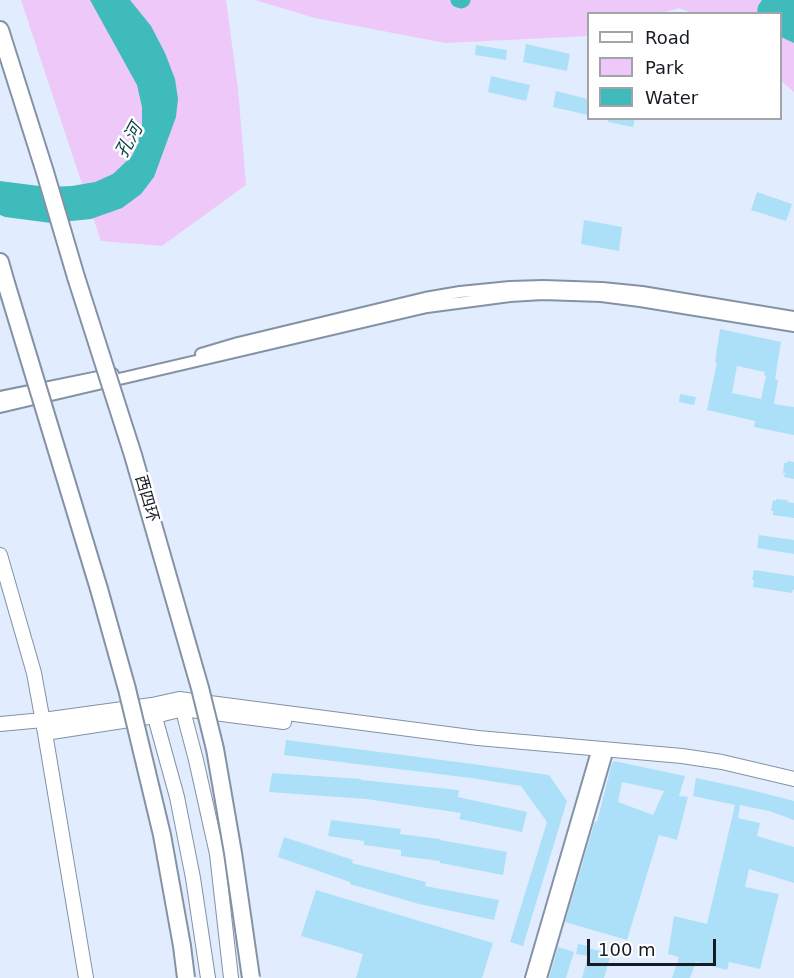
<!DOCTYPE html>
<html>
<head>
<meta charset="utf-8">
<style>
	body { margin:0 }
	#map { position:relative; width:794px; height:978px; overflow:hidden; background:#e1edfe; font-family:"DejaVu Sans",sans-serif }
	canvas { display:block }
	.legend { position:absolute; left:587px; top:12px; width:195px; height:108px; box-sizing:border-box; background:#fff; border:2px solid #a2a4a7; margin:0; padding:8px 10px; list-style:none; font-size:18px; color:#171c24 }
	.legend li { display:flex; align-items:center; gap:12px; height:30px }
	.legend b { width:30px; border:2px solid #a2a4a7 }
	.scale { position:absolute; left:587px; top:939px; width:129px; height:27px; box-sizing:border-box; border:3px solid #171c24; border-top:0; padding-left:8px; font-size:18px; line-height:21px; white-space:nowrap; color:#171c24; -webkit-text-stroke:4px #fff; paint-order:stroke }
</style>
</head>
<body>
<div id="map">
<canvas width="794" height="978"></canvas>
<ul class="legend">
<li><b style="height:8px;background:#fff"></b>Road</li>
<li><b style="height:16px;background:#edc8f8"></b>Park</li>
<li><b style="height:16px;background:#40bbbc"></b>Water</li>
</ul>
<div class="scale">100 m</div>
</div>
<script>
const ctx = document.querySelector('canvas').getContext('2d');
ctx.lineJoin = 'round';
function paint(path, color) {
  ctx.fillStyle = color;
  ctx.fill(path, 'evenodd');
}
function shape(rows) {
  const path = new Path2D();
  for (const r of rows) {
    path.moveTo(r[0], r[1]);
    for (let i = 2; i < r.length; i += 2) path.lineTo(r[i], r[i + 1]);
  }
  return path;
}
function strokePath(path, color, width, dash) {
  ctx.strokeStyle = color;
  ctx.lineWidth = width;
  ctx.lineCap = dash ? 'butt' : 'round';
  ctx.setLineDash(dash || []);
  ctx.stroke(path);
}
function write(font, color, halo, rows, align = 'center') {
  ctx.font = font + ' "DejaVu Sans","Noto Sans SC",sans-serif';
  ctx.lineWidth = 5;
  ctx.setLineDash([]);
  ctx.textBaseline = 'middle';
  ctx.strokeStyle = halo;
  ctx.fillStyle = color;
  for (const [text, x, y, turn = 0] of rows) {
    ctx.save();
    ctx.translate(x, y);
    ctx.rotate((+turn || 0) * Math.PI / 180);
    ctx.textAlign = isNaN(turn) ? turn : align;
    if (halo) ctx.strokeText(text, 0, 0);
    ctx.fillText(text, 0, 0);
    ctx.restore();
  }
}
paint(shape([
	[21,0,226,0,238,89,246,185,162,246,101,241],
	[255,0,794,0,794,92,781,81,780,14,695,14,679,8,662,13,588,14,588,36,445,43,315,18]
]), '#edc8f8');
paint(shape([
	[90,0,130,0,151,26,165,53,175,79,178,99,176,117,154,177,141,194,122,208,91,219,51,223,5,217,0,215,0,181,47,187,72,186,95,182,113,174,132,156,138,143,142,125,142,107,137,85],
	[762,0,794,0,794,43,781,37,780,14,757,13,758,6]
]), '#40bbbc');
strokePath(shape([
	[458,0,461,1,463,0]
]), '#40bbbc', 15);
paint(shape([
	[526,44,570,54,567,71,523,62],
	[476,45,507,50,506,60,475,55],
	[491,76,530,85,526,101,488,92],
	[556,91,588,99,588,115,553,107],
	[608,118,635,118,633,127,608,122],
	[757,192,792,204,786,221,751,210],
	[584,220,622,227,619,251,581,244],
	[720,329,781,342,775,379,778,380,774,404,794,407,794,435,754,427,755,421,707,410,717,362,715,362],
	[737,366,765,372,764,375,766,376,761,399,732,393],
	[680,394,696,397,694,405,679,402],
	[788,461,794,462,794,479,784,477,785,473,783,473,784,463,787,463],
	[776,499,788,500,787,502,794,503,794,518,773,515,773,511,771,511,773,500,776,501],
	[759,535,794,540,794,554,757,548],
	[754,570,794,576,794,590,793,589,792,593,753,587,754,580,752,580],
	[286,740,473,764,549,775,567,801,523,946,510,942,547,822,521,786,471,778,284,755],
	[614,761,685,776,679,796,688,797,677,840,659,835,627,940,565,922,595,821,597,822,612,763],
	[622,782,664,791,653,815,618,802],
	[272,773,361,779,361,780,459,790,458,797,527,812,522,832,459,819,461,813,366,799,269,792],
	[696,778,743,788,794,801,794,820,769,811,740,805,738,818,760,823,757,836,794,847,794,883,749,869,745,887,779,894,760,969,729,962,727,970,696,962,690,978,672,978,679,957,668,954,674,916,707,924,735,805,693,796],
	[331,820,401,829,400,834,440,839,440,840,507,852,503,875,440,863,440,861,401,856,401,850,364,845,364,841,328,836],
	[284,837,353,860,352,863,426,882,425,886,499,900,494,920,419,904,350,884,350,882,278,857],
	[316,890,493,943,482,978,356,978,363,954,301,936],
	[578,944,588,946,588,948,611,954,604,978,582,978,588,956,576,954],
	[558,947,574,952,566,978,549,978]
]), '#abe0f8');
const minor = shape([
	[201,354,238,343,425,298,460,292,510,287,543,286,602,288,642,292,794,317],
	[0,397,113,374],
	[0,407,427,307,510,296,543,294,601,296,640,301,794,326],
	[531,978,598,748],
	[541,978,608,749]
]);
const tertiary = shape([
	[0,555,34,673,45,733,86,978],
	[181,703,196,760,217,854,231,978],
	[153,710,177,797,193,878,208,978],
	[0,724,43,720,152,705,179,699,478,738,682,756,722,762,794,779],
	[45,733,155,716,183,709,284,722]
]);
const trunk = shape([
	[0,30,45,172,76,277],
	[0,262,6,283]
]);
strokePath(minor, '#8492a5', 14);
strokePath(tertiary, '#8492a5', 16);
strokePath(trunk, '#8492a5', 20);
strokePath(minor, '#fff', 10);
strokePath(tertiary, '#fff', 14);
strokePath(trunk, '#fff', 16);
const trunkBridge = shape([
	[76,277,133,455,200,688,215,749,233,853,251,978],
	[6,283,99,589,127,689,162,835,182,946,186,978]
]);
strokePath(trunkBridge, '#8492a5', 20, []);
strokePath(trunkBridge, '#fff', 16);
write('16px', '#171c24', '#fff', [
	["西四环",146,499,74]
]);
write('italic 18px', '#0d4545', '#fff', [
	["孔河",130,141,-61]
]);
</script>
</body>
</html>
